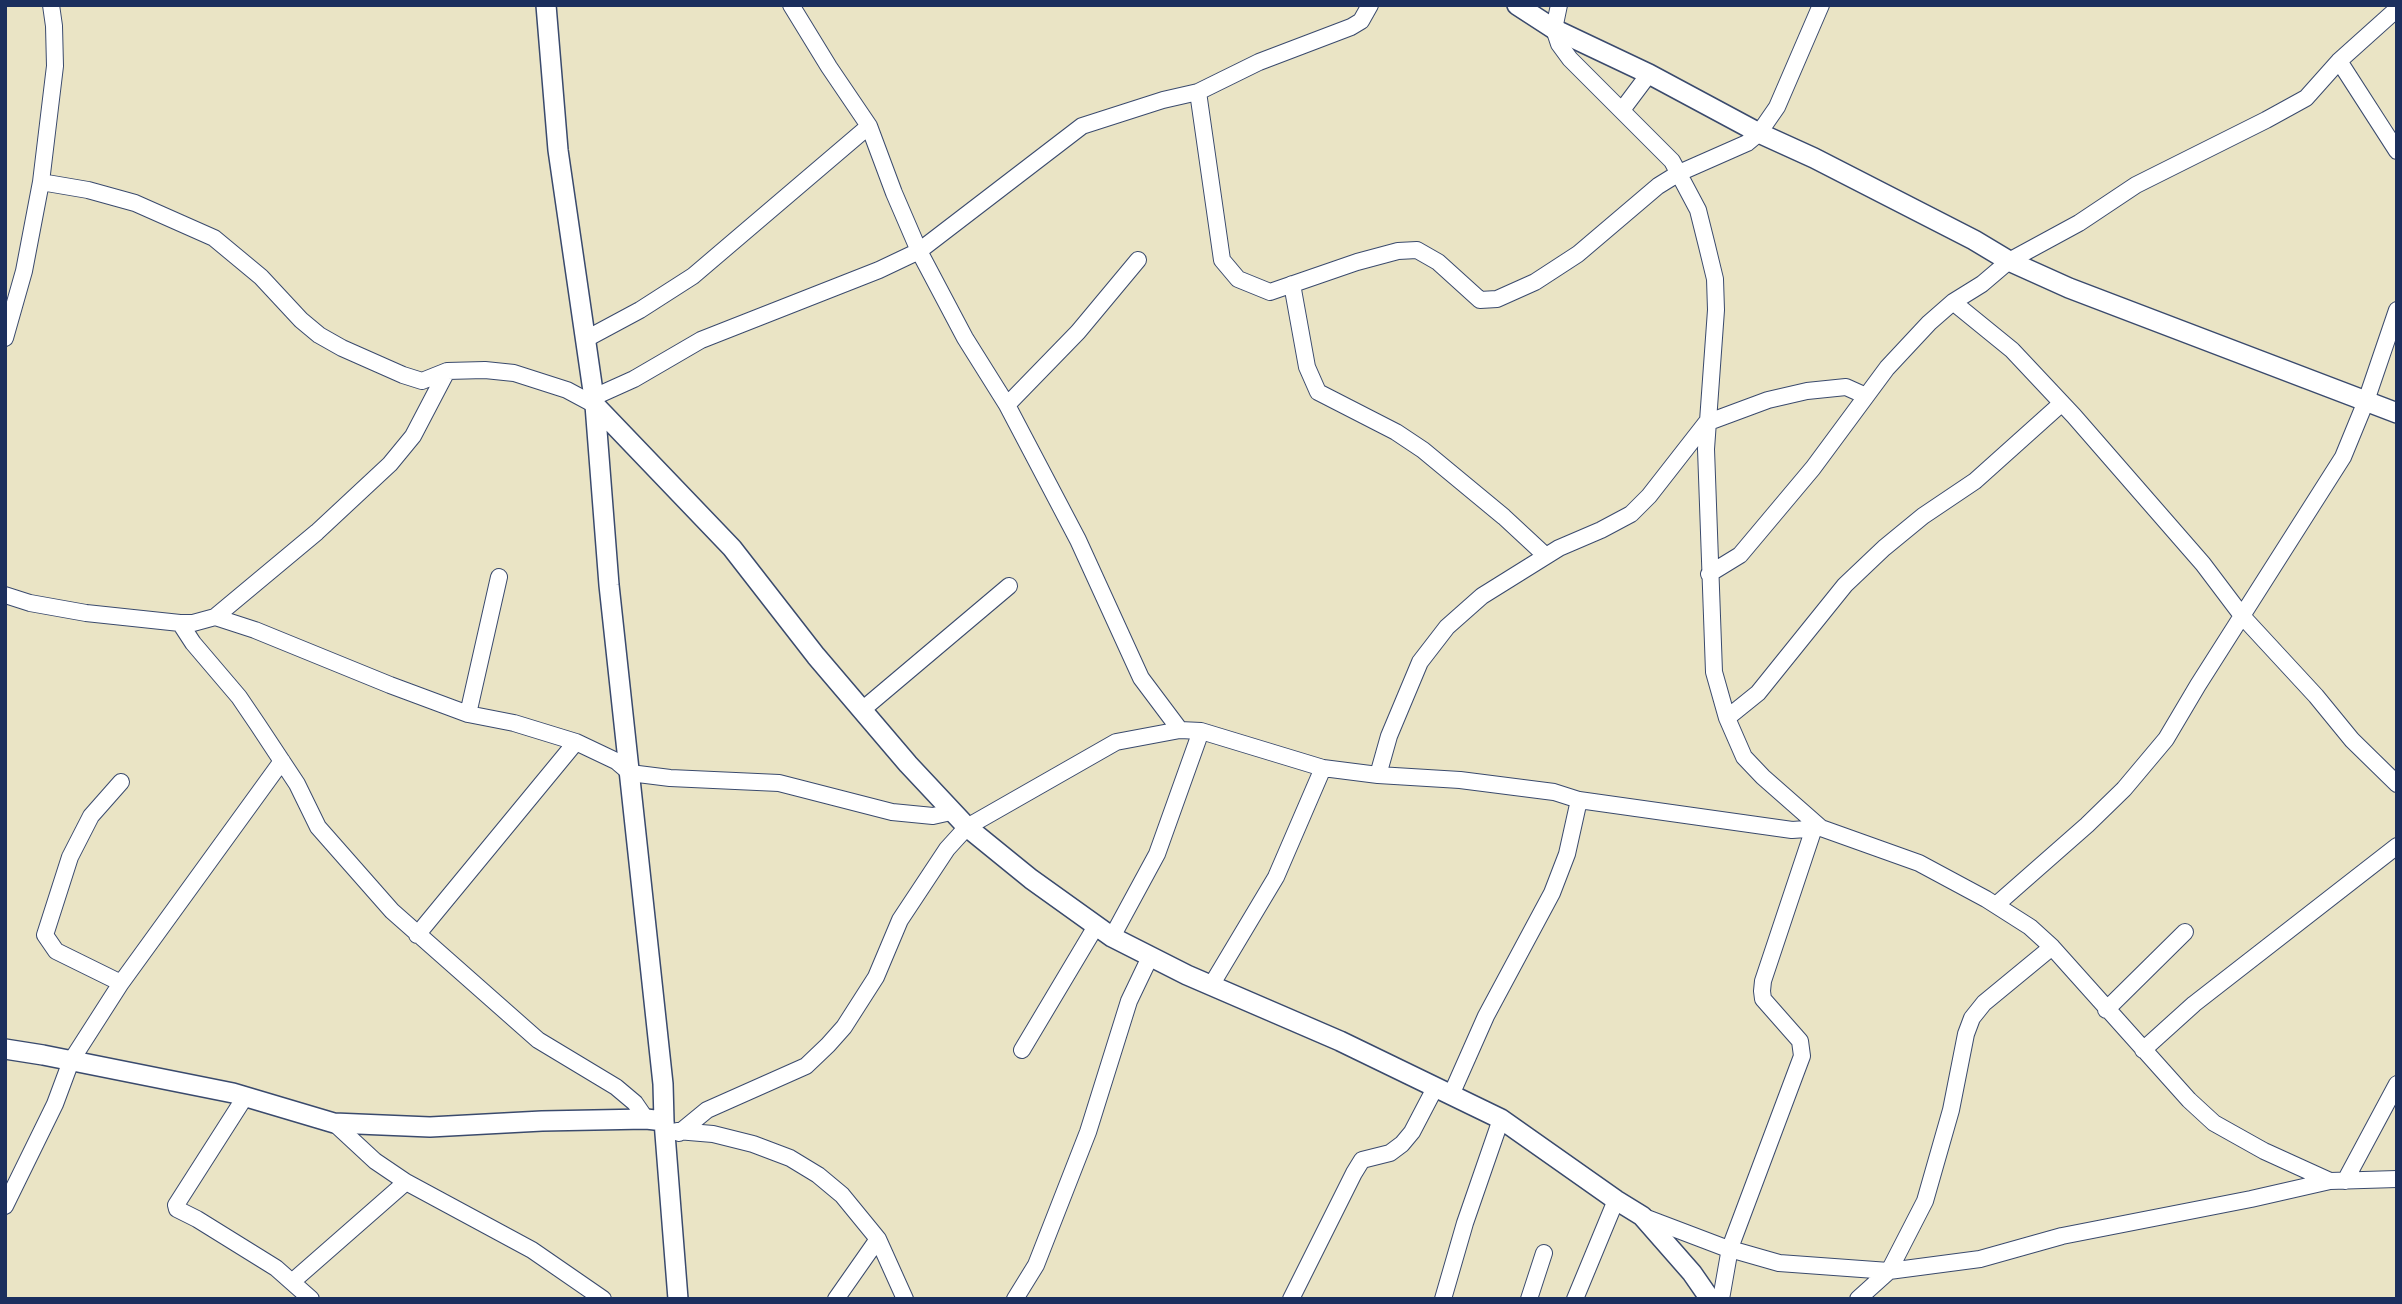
<!DOCTYPE html>
<html>
<head>
<meta charset="utf-8">
<style>
	body { margin:0 }
	#map { position:relative; width:2402px; height:1304px; overflow:hidden; background:#eae4c5; font-family:Cardo,serif }
	canvas { display:block }
	.frame { position:absolute; inset:0; border:7px solid #1b2f5e; pointer-events:none }
</style>
</head>
<body>
<div id="map">
<canvas width="2402" height="1304"></canvas>
<div class="frame"></div>
</div>
<script>
const ctx = document.querySelector('canvas').getContext('2d');
ctx.lineJoin = 'round';
function shape(rows) {
  const path = new Path2D();
  for (const r of rows) {
    path.moveTo(r[0], r[1]);
    for (let i = 2; i < r.length; i += 2) path.lineTo(r[i], r[i + 1]);
  }
  return path;
}
function strokePath(path, color, width, dash) {
  ctx.strokeStyle = color;
  ctx.lineWidth = width;
  ctx.lineCap = dash ? 'butt' : 'round';
  ctx.setLineDash(dash || []);
  ctx.stroke(path);
}
const minor = shape([
	[791,5,829,67,869,126,894,193,919,251,965,338,1007,405,1078,540,1141,678,1180,730],
	[1559,5,1554,29,1559,44,1570,59,1672,161,1698,210,1707,246,1715,279,1716,310,1706,449,1714,672,1727,718,1744,757,1763,777,1821,828,1919,863,1986,899,2030,927,2052,947,2189,1100,2214,1123,2264,1151,2330,1181,2397,1179],
	[2339,61,2397,151],
	[1198,92,1222,260,1238,279,1270,292,1357,262,1398,251,1417,250,1438,262,1480,300,1497,299,1535,282,1578,254,1658,186,1679,173,1747,143,1759,133,1777,107,1821,5],
	[1622,110,1649,74],
	[41,182,88,190,135,203,214,238,261,277,301,320,319,335,342,348,403,375,422,381,447,371,485,370,514,373,567,390,595,405],
	[1292,284,1307,367,1318,392,1396,432,1423,450,1504,517,1546,556],
	[1953,302,2012,350,2074,416,2203,564,2243,617,2316,696,2352,740,2397,784],
	[5,338,24,271,41,182,55,66,54,26,51,5],
	[586,339,640,310,693,276,869,126],
	[594,397,634,379,701,340,879,270,919,251,1082,126,1163,100,1198,92,1259,62,1351,27,1361,21,1370,5],
	[1007,405,1078,332,1138,260],
	[1709,574,1740,555,1813,468,1887,368,1929,323,1953,302,1982,284,2009,261,2079,223,2136,185,2266,120,2306,98,2339,61,2397,9],
	[5,595,30,603,86,613,180,623,193,623,215,617,255,630,390,685,468,714,514,723,576,742,616,761,630,773,670,778,779,783,892,812,933,816,951,812],
	[215,617,317,532,390,464,413,436,447,371],
	[180,623,193,643,239,697,258,725,297,784,318,827,392,911,538,1040,616,1087,635,1103,646,1119],
	[862,710,1009,586],
	[468,714,499,577],
	[1727,718,1758,693,1845,585,1884,548,1923,516,1975,481,2062,403],
	[1378,775,1389,736,1420,662,1447,627,1482,596,1559,548,1601,530,1631,514,1649,496,1706,423,1768,400,1807,391,1846,387,1866,396],
	[1996,905,2087,825,2124,789,2166,739,2198,685,2343,457,2366,401,2397,310],
	[417,935,576,742],
	[1112,937,1157,854,1201,731],
	[121,983,56,951,45,935,70,857,91,816,121,782],
	[1212,984,1276,877,1323,768],
	[2106,1010,2185,932],
	[1022,1050,1096,926],
	[2143,1050,2194,1004,2397,846],
	[1451,1095,1486,1016,1552,893,1567,854,1579,800],
	[245,1097,176,1205,177,1209,197,1219,276,1268,311,1299],
	[334,1123,375,1161,406,1182,532,1250,603,1299],
	[677,1131,713,1134,753,1144,790,1158,818,1175,842,1195,878,1239,905,1299],
	[679,1133,707,1110,806,1066,828,1045,844,1027,876,977,900,920,947,849,967,827,1116,742,1180,730,1201,731,1323,768,1378,775,1460,780,1554,792,1579,800,1792,830,1821,828],
	[2345,1181,2397,1084],
	[5,1206,55,1104,71,1061,121,983,282,761],
	[1644,1217,1723,1247,1779,1263,1889,1271,1980,1259,2062,1236,2251,1199,2330,1181],
	[293,1281,406,1182],
	[836,1299,878,1239],
	[1015,1299,1036,1265,1088,1132,1129,1001,1150,957],
	[1291,1299,1354,1173,1362,1160,1390,1153,1402,1144,1412,1132,1435,1088],
	[1443,1299,1465,1223,1501,1119],
	[1529,1299,1544,1253],
	[1575,1299,1616,1200],
	[1721,1299,1730,1248,1802,1056,1800,1041,1763,999,1762,991,1763,981,1814,828],
	[1858,1299,1889,1271,1925,1201,1951,1110,1966,1034,1972,1018,1984,1003,2052,947]
]);
const tertiary = shape([
	[546,5,558,150,595,405,609,585,663,1084,664,1121,678,1299],
	[1517,5,1554,29,1649,74,1759,133,1814,158,1974,240,2009,261,2069,288,2397,413],
	[595,405,732,548,816,656,908,764,967,827,1031,879,1112,937,1187,975,1340,1041,1501,1119,1616,1200,1642,1216,1692,1273,1710,1299],
	[5,1049,43,1055,233,1093,334,1123,430,1127,542,1121,646,1119,664,1121]
]);
strokePath(minor, '#3a4a6d', 18);
strokePath(tertiary, '#3a4a6d', 22);
strokePath(minor, '#fff', 16);
strokePath(tertiary, '#fff', 19);
</script>
</body>
</html>
